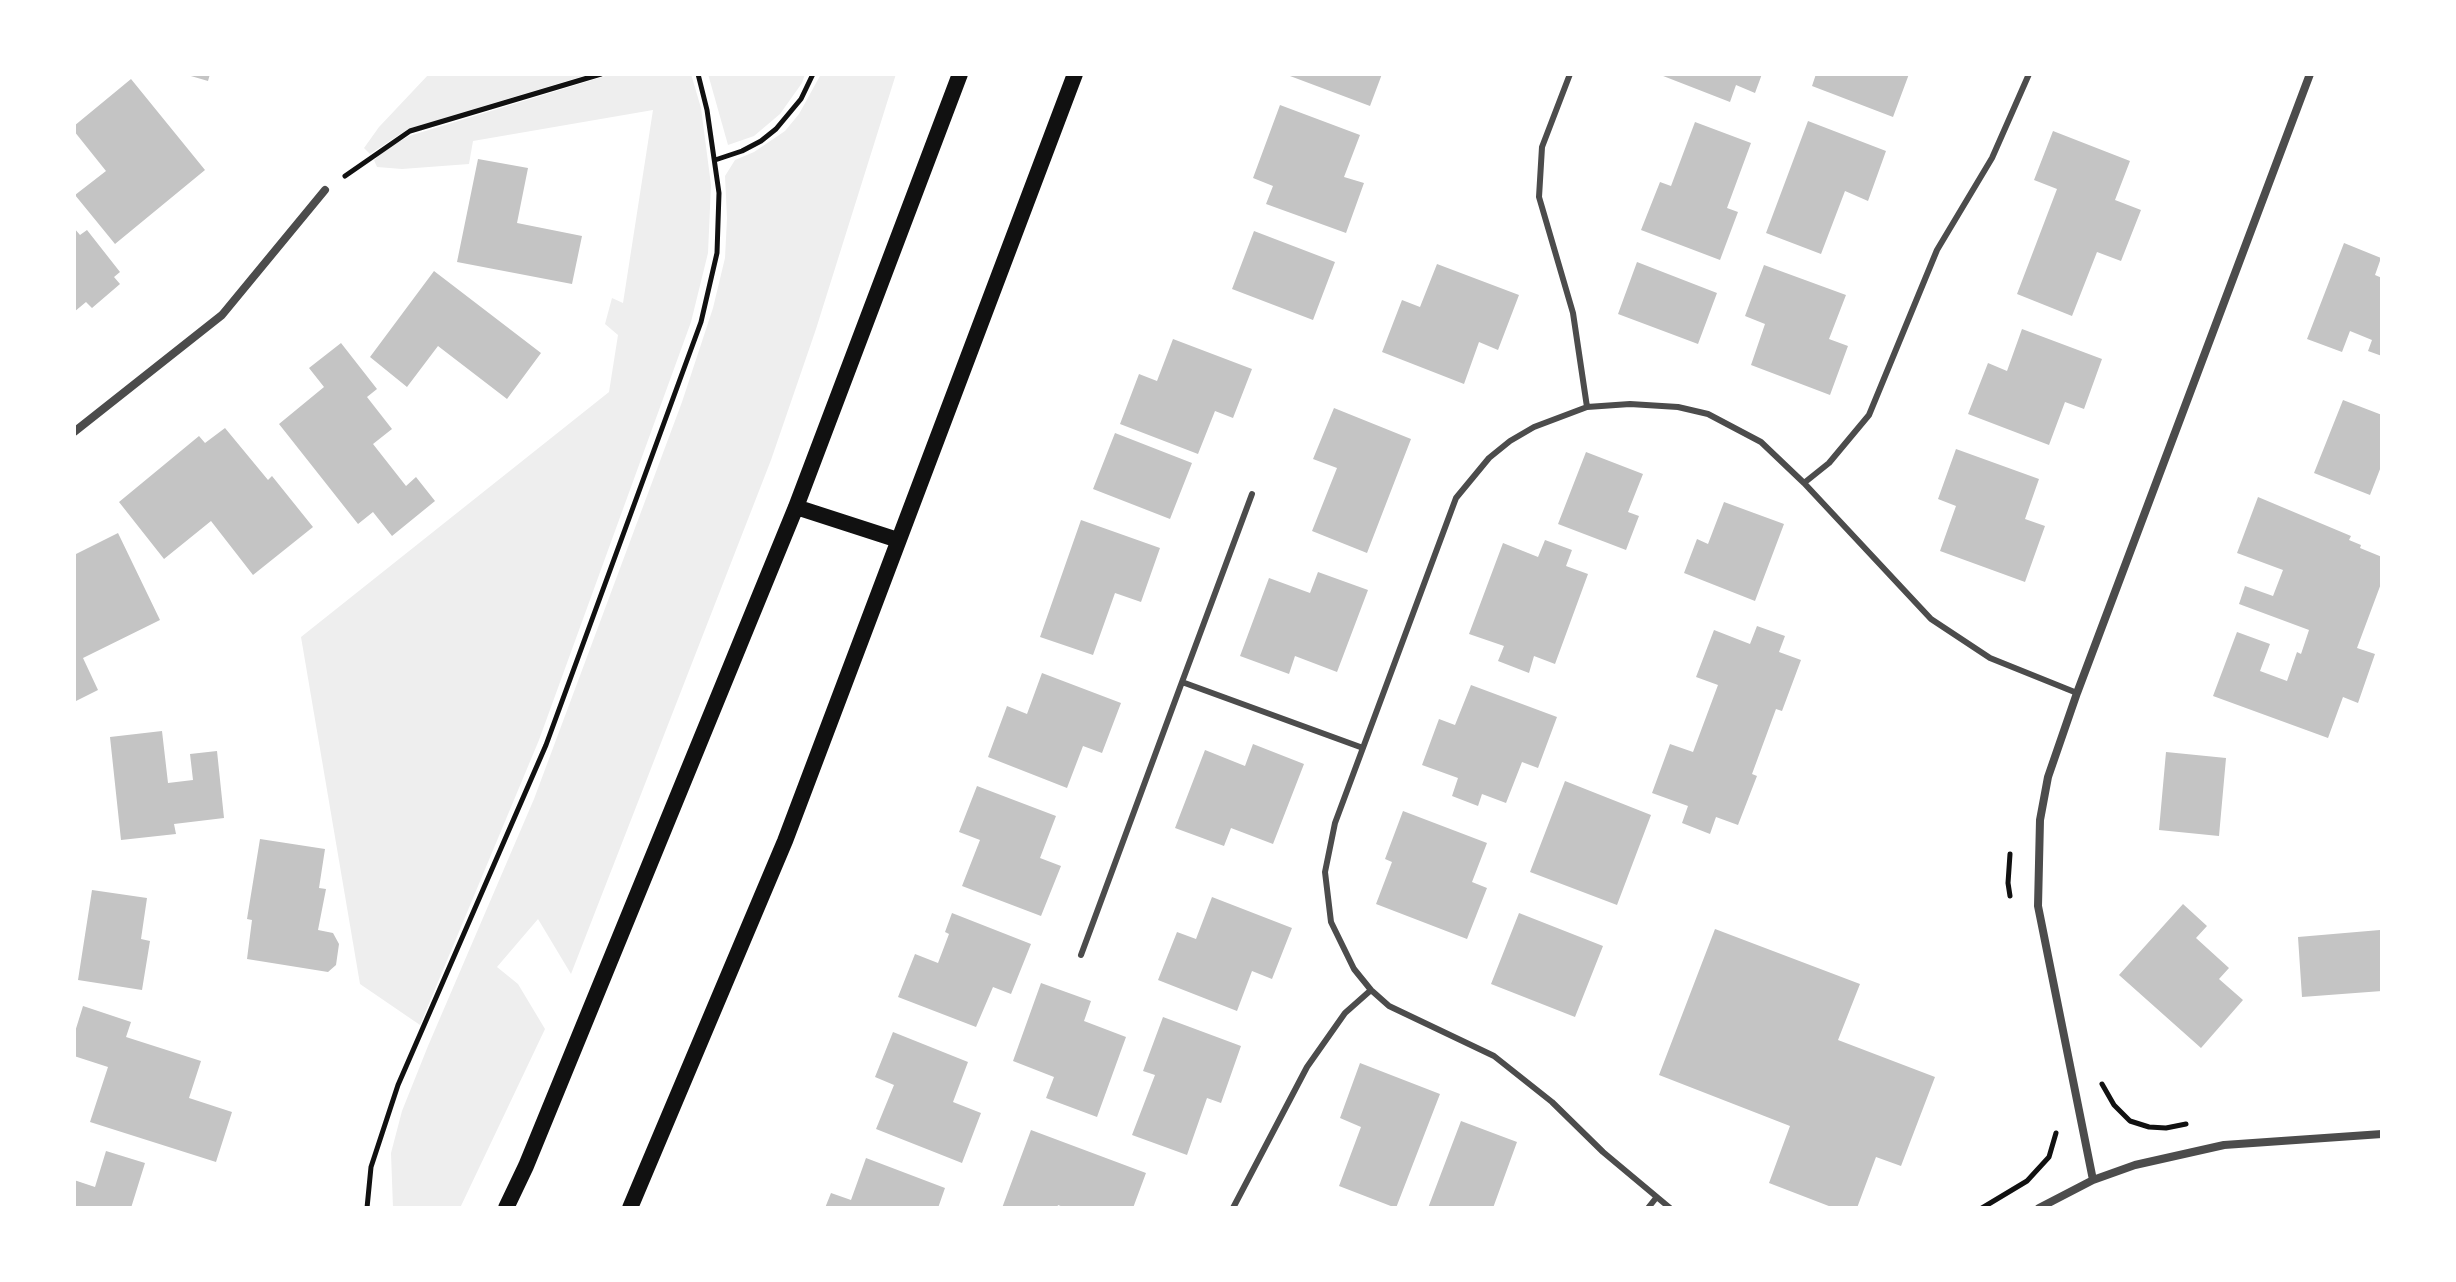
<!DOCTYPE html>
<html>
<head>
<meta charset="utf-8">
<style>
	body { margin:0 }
	#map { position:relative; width:2456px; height:1282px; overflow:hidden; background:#fff; font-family:"DM Sans",sans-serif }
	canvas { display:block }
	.frame { position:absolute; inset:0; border:76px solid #fff; pointer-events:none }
</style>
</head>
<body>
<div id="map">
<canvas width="2456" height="1282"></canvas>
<div class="frame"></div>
</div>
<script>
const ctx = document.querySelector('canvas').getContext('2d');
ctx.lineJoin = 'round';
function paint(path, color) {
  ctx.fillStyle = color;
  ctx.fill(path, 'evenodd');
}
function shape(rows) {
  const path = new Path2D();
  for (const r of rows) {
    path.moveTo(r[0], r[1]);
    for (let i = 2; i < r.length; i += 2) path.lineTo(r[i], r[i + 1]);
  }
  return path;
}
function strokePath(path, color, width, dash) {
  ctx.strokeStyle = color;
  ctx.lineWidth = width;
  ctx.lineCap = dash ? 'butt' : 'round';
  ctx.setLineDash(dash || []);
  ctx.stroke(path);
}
paint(shape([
	[429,74,590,74,408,129,370,154,364,148,379,127],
	[612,74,691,74,701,108,711,185,708,253,691,322,539,740,420,1025,360,984,301,637,609,392,618,335,605,324,612,298,623,303,653,110,473,141,469,164,402,169,377,167,374,160,389,147,409,136],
	[708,74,805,74,802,83,780,114,754,136,728,145],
	[821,74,896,74,816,329,771,460,571,974,538,919,497,967,518,984,545,1029,460,1208,393,1208,391,1153,402,1111,428,1046,534,799,682,402,713,308,725,258,727,218,725,176,735,160,754,152,785,131,799,114]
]), '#eee');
paint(shape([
	[184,74,210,74,208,81],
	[1291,74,1382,74,1370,106,1290,76],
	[1658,74,1762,74,1755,93,1736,85,1730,102],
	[1816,74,1909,74,1893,117,1812,86],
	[131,79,205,170,115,244,75,195,106,171,74,131,74,126],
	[1280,105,1360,135,1344,177,1364,183,1346,233,1266,204,1273,186,1253,178],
	[1808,121,1886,151,1868,201,1845,191,1821,254,1766,233],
	[1695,122,1751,143,1727,208,1738,212,1720,260,1641,230,1660,182,1671,186],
	[2053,131,2130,161,2115,200,2141,210,2121,261,2097,252,2072,316,2017,294,2057,189,2034,180],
	[478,159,528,168,517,223,582,236,572,284,457,262],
	[74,228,80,235,87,230,120,272,114,277,120,284,92,308,86,302,74,312],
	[1254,231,1335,262,1313,320,1232,289],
	[2344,243,2381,258,2375,275,2382,278,2382,356,2368,351,2372,340,2350,331,2342,352,2307,339],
	[1637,262,1717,293,1698,344,1618,314],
	[1437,264,1519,295,1498,350,1479,342,1464,384,1382,352,1402,300,1420,307],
	[1764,265,1846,295,1829,339,1848,346,1830,395,1751,365,1765,324,1745,316],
	[434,271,541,353,507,399,438,346,407,387,370,357],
	[2022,329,2102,359,2084,409,2065,402,2049,445,1968,414,1988,363,2007,371],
	[1173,339,1252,369,1233,418,1215,411,1198,454,1120,424,1139,374,1157,381],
	[341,343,377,389,367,397,392,429,373,444,406,486,416,477,435,501,392,536,373,512,358,524,279,424,324,387,309,368],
	[2343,400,2382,415,2382,464,2370,495,2314,473],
	[1334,408,1411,439,1367,553,1312,531,1337,468,1313,459],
	[225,428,268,480,272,476,313,527,253,575,211,521,164,559,119,502,199,436,205,443],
	[1115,433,1192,463,1170,519,1093,489],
	[1956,449,2039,479,2025,519,2045,526,2025,582,1940,551,1956,506,1938,499],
	[1586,452,1643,474,1628,512,1639,516,1626,550,1558,524],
	[2258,497,2351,536,2349,540,2361,545,2360,548,2382,557,2382,581,2357,648,2375,654,2358,703,2343,697,2328,738,2213,696,2237,632,2270,644,2260,671,2287,681,2297,652,2301,654,2309,630,2239,604,2245,586,2273,596,2283,570,2237,553],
	[1724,502,1784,524,1755,601,1684,573,1697,539,1708,544],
	[1081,520,1160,548,1141,602,1115,593,1093,655,1040,637],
	[118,533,160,620,83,658,98,690,74,702,74,555],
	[1545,540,1572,550,1566,566,1588,574,1555,664,1534,656,1529,673,1498,661,1504,646,1469,634,1503,543,1538,557],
	[1318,572,1368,590,1337,672,1295,656,1289,674,1240,656,1269,578,1310,593],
	[1757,626,1785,636,1779,652,1801,660,1782,711,1776,709,1752,774,1757,776,1738,825,1716,817,1710,834,1682,823,1688,806,1652,793,1670,744,1693,752,1718,685,1696,677,1714,630,1750,644],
	[1042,673,1121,703,1102,753,1083,746,1067,788,988,757,1007,706,1027,714],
	[1471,685,1557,717,1538,768,1522,762,1506,803,1482,794,1478,806,1452,796,1458,778,1422,765,1439,719,1455,725],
	[162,731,168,783,193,780,190,754,217,751,224,818,174,824,176,834,121,840,110,737],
	[1253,744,1304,764,1273,844,1231,828,1224,846,1175,828,1205,750,1245,766],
	[2166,752,2226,758,2219,836,2159,830],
	[1565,781,1651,815,1617,905,1530,872],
	[977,786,1056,816,1040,858,1061,866,1041,916,962,886,980,840,959,832],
	[1403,811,1487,843,1472,882,1487,888,1467,939,1376,904,1392,862,1385,859],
	[260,839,325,849,319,888,326,889,318,930,333,933,339,944,336,965,328,972,247,959,252,920,247,919],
	[92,890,147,898,141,939,150,941,142,990,78,980],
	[1212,897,1292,928,1272,979,1252,971,1237,1011,1158,980,1177,932,1196,939],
	[2183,904,2207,926,2196,938,2229,968,2219,979,2243,1000,2201,1048,2119,975],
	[952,913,1031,944,1011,994,993,987,976,1027,898,997,915,954,938,963,949,934,945,932],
	[1519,913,1603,946,1575,1017,1491,984],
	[1715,929,1860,984,1838,1040,1935,1077,1901,1166,1876,1157,1857,1208,1834,1208,1769,1183,1790,1126,1659,1075],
	[2380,930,2382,991,2302,997,2298,937],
	[1041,983,1091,1001,1084,1021,1126,1037,1097,1117,1046,1098,1054,1077,1013,1061],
	[83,1006,131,1022,126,1037,201,1061,189,1098,232,1112,216,1162,90,1122,108,1067,74,1056,74,1035],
	[1163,1017,1241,1046,1221,1103,1207,1098,1187,1155,1132,1135,1155,1075,1143,1071],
	[893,1032,968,1062,953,1102,981,1113,962,1163,876,1129,894,1085,875,1077],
	[1360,1063,1440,1094,1396,1208,1339,1186,1361,1127,1340,1118],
	[1461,1121,1517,1142,1493,1208,1428,1208],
	[1031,1130,1146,1173,1133,1208,1066,1208,1058,1205,1057,1208,1002,1208],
	[106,1151,145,1163,131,1208,74,1208,74,1180,95,1187],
	[866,1158,945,1188,938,1208,825,1208,831,1193,851,1200]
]), '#c4c4c4');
strokePath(shape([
	[715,160,742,151,761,141,776,129,801,99,813,74],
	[345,176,410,131,601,74],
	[2010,896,2008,883,2010,854],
	[2102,1084,2114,1105,2130,1121,2149,1127,2166,1128,2186,1124],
	[367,1208,371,1167,398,1085,546,745,701,322,717,253,719,193,707,110,698,74],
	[1982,1208,2027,1181,2049,1157,2056,1133]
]), '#111', 5);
strokePath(shape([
	[1570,74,1542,147,1539,197,1573,313,1587,407],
	[1804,483,1829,463,1869,415,1937,250,1992,158,2029,74],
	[1182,682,1252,494],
	[1081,955,1182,682,1363,748],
	[1233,1208,1307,1067,1345,1013,1371,990],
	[1648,1208,1656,1198],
	[1670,1208,1603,1152,1552,1102,1494,1056,1389,1006,1371,990,1354,969,1331,922,1325,872,1335,823,1456,498,1489,458,1510,441,1534,427,1587,407,1630,404,1678,407,1708,414,1761,442,1804,483,1931,619,1990,658,2077,693]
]), '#4c4c4c', 6);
strokePath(shape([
	[74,432,222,315,325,190],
	[2093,1180,2038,906,2040,820,2048,777,2077,693,2310,74],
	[2039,1208,2093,1180,2135,1165,2224,1145,2382,1134]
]), '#4c4c4c', 8);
strokePath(shape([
	[796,507,898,540],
	[506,1208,526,1166,796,507,960,74],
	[630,1208,785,841,1075,74]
]), '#111', 16);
</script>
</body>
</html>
